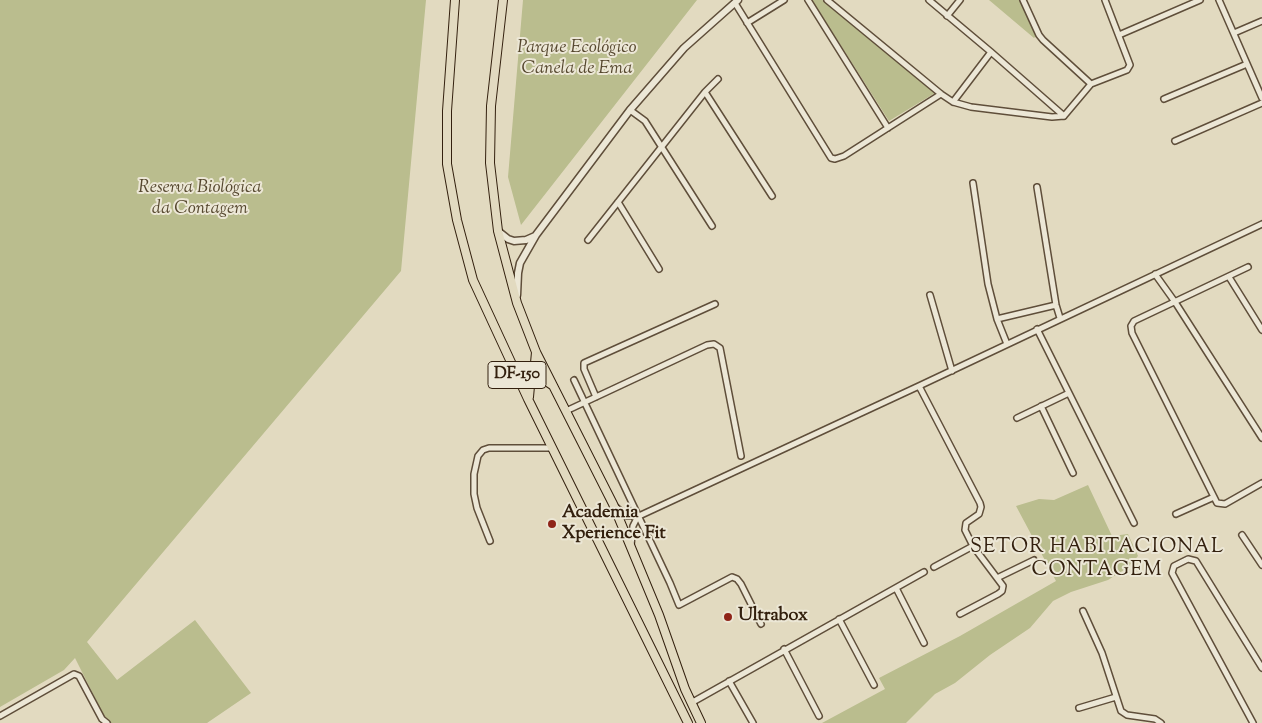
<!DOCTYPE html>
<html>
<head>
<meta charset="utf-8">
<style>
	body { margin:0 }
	canvas { display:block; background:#e2dac0 }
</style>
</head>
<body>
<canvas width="1262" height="723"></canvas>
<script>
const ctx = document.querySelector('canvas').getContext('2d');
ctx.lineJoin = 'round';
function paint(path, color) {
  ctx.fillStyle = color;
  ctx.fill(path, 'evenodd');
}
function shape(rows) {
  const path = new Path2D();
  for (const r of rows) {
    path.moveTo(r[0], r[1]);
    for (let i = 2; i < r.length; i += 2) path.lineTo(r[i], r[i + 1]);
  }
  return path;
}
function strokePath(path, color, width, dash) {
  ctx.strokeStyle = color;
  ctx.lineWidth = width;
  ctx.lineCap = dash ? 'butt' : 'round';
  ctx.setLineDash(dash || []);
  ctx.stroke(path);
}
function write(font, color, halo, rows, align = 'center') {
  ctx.font = font + ' "Sorts Mill Goudy",serif';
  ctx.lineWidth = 4;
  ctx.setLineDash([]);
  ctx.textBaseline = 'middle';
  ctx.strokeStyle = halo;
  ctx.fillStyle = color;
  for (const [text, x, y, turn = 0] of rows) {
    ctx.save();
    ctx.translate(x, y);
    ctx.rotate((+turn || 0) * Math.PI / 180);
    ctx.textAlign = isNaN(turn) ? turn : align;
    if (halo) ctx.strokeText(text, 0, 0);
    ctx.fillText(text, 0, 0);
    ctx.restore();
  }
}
paint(shape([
	[0,0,426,0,401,271,87,642,117,680,195,620,251,693,207,723,111,723,104,716,75,658,64,670,0,707],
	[523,0,697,0,521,225,508,177],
	[812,0,822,0,935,93,889,121],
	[989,0,1021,0,1036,36,1034,38],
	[1088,485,1112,536,1128,534,1138,556,1127,568,1108,580,1071,592,1053,601,1030,628,990,655,955,683,935,694,906,723,822,723,885,689,879,678,960,636,1056,581,1016,506,1039,499,1054,500]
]), '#babd8e');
const minor = shape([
	[808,0,888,128],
	[827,0,941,94,953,102,971,107,1052,117,1064,116,1091,84],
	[929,0,991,52,1064,116],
	[1023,0,1039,35,1043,40,1091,84,1127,70,1130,65,1105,0],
	[1219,0,1262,98],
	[735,3,831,158,835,159,844,156,941,94],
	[947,16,960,0],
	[747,23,784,0],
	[1234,33,1262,21],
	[1119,35,1200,0],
	[705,92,772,196],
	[1164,99,1247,64],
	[953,102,991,52],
	[630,110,645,121,712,226],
	[1175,141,1262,103],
	[973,183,988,284,997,319,1007,344],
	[1037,187,1056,305,1060,318],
	[618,202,659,269],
	[588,240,705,92,718,79],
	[1248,267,1134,321,1131,326,1132,333,1217,503,1225,504,1262,483],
	[1155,274,1175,302,1262,438],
	[1229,277,1262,330],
	[930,295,952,371],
	[997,319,1056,305],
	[1037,329,1134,523],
	[574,380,670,583,679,605,732,577,737,579,741,584,761,624],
	[919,386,980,503,981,507,979,514,966,523,965,530,973,546,1003,586,1002,591,998,594,960,614],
	[596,397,584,369,584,363,715,304],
	[1041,406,1073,473],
	[566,411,707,345,714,344,720,348,741,456],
	[1017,418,1069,393],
	[616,507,626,516,639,516,919,386,1262,224],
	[1176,514,1214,497],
	[1242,535,1262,565],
	[490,541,477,508,474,494,474,474,478,456,483,450,489,448,552,448],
	[631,545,633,526,638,516],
	[934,567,973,546],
	[997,578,1034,560],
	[896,588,924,643],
	[1083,611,1102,653,1121,711,1127,715,1155,719,1161,723],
	[839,619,874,685],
	[784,649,819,716],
	[729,681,753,723],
	[691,703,924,572],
	[1079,708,1116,697],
	[0,716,74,674,79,676,102,719,107,723],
	[1253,723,1172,573,1174,566,1188,559,1196,561,1262,668]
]);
const tertiary = shape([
	[498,231,508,239,514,241,526,240,535,236],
	[517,295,518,273,520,263,536,235,630,110,684,48,738,0]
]);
const primary = shape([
	[455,0,447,111,447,164,457,220,473,280,528,399,688,723],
	[503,0,491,106,490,163,498,231,517,303,536,352,613,504,659,615,685,689,701,723],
	[512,365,523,370,530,368,535,363,536,352],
	[529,397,530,386,534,383,546,381,552,385]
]);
strokePath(minor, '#5f4e3a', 8);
strokePath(tertiary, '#5f4e3a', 9);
strokePath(primary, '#33200e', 10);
strokePath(minor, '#ece7d6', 5);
strokePath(tertiary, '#ece7d6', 6);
strokePath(primary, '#e2dac0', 8);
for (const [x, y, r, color] of [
	[552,524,5,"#8f2418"],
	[728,617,5,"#8f2418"]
]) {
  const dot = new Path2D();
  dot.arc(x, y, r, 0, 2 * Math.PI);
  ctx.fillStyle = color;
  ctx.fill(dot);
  strokePath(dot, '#ece7d6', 2);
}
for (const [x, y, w] of [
	[517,375,58]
]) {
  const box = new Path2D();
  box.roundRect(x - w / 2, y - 13.5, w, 27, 4);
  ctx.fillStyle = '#ece7d6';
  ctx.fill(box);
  strokePath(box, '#33200e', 1);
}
write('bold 16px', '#33200e', null, [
	["DF-150",517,375]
]);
write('italic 18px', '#55472e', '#ece7d6', [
	["Parque Ecológico",577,49],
	["Canela de Ema",577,70],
	["Reserva Biológica",200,189],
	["da Contagem",200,210]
]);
write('bold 18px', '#33200e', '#ece7d6', [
	["Academia",562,514],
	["Xperience Fit",562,535],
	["Ultrabox",738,617]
], 'left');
ctx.letterSpacing = '1px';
write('20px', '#33200e', '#ece7d6', [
	["SETOR HABITACIONAL",1097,549],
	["CONTAGEM",1097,572]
]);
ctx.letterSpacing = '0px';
</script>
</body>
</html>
